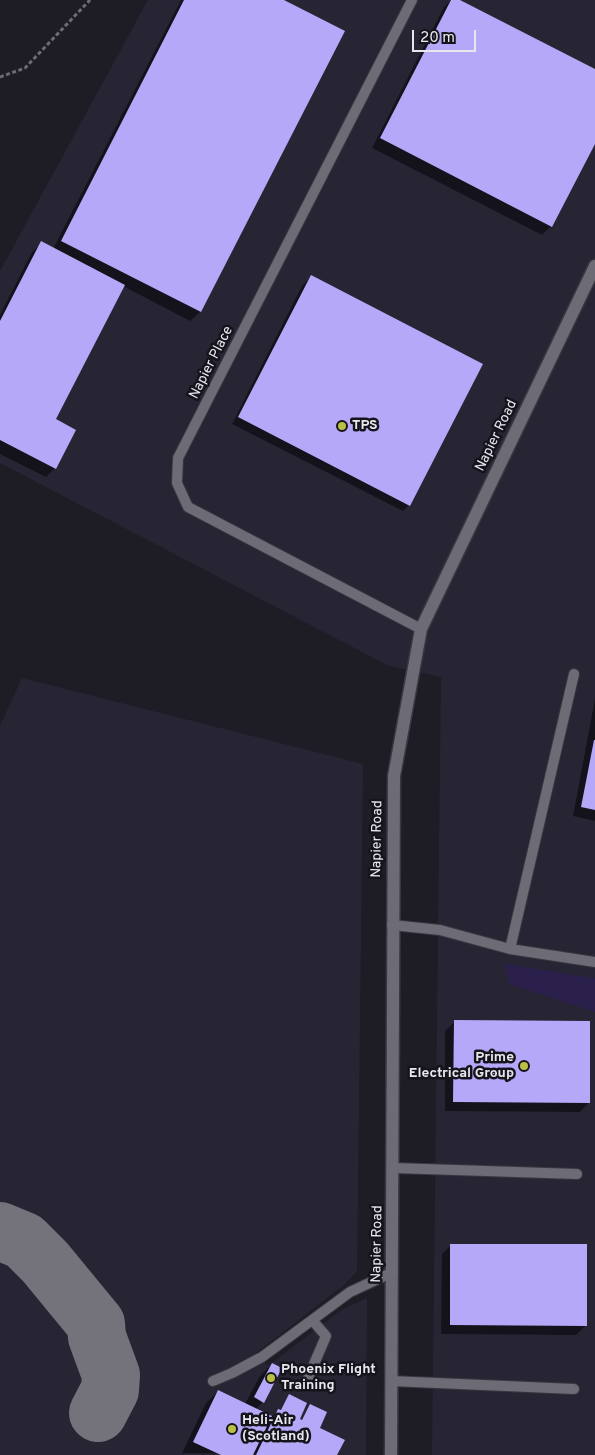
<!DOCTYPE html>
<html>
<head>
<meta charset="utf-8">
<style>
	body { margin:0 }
	#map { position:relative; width:595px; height:1455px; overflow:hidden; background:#1e1d26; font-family:Overpass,sans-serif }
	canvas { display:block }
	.scale { position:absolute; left:412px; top:30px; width:64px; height:22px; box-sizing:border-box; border:2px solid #e8e7ee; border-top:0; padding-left:6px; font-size:15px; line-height:18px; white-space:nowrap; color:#e8e7ee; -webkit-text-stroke:4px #15131c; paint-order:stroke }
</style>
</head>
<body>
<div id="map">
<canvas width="595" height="1455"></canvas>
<div class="scale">20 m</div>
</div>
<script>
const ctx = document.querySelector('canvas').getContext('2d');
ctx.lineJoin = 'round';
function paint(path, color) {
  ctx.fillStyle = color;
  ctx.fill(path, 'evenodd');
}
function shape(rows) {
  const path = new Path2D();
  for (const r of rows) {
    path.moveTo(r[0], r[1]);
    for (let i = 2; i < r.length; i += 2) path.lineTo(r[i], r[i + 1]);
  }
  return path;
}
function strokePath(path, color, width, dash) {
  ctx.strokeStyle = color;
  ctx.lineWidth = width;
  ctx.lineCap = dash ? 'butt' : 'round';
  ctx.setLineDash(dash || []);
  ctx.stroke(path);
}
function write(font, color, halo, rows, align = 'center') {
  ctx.font = font + ' Overpass,sans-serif';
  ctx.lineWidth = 5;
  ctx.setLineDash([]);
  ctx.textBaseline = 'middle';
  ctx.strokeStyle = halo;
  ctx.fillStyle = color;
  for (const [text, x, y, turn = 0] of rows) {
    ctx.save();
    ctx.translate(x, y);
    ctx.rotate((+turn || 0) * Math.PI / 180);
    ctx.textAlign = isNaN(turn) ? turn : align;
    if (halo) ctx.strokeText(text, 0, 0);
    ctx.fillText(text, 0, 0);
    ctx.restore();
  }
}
paint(shape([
	[148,0,595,0,595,1455,432,1455,441,677,389,666,0,463,0,271],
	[22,678,363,764,357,1271,344,1285,256,1353,268,1366,341,1310,367,1298,366,1455,0,1455,0,726]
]), '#272534');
paint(shape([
	[504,964,595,978,595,1012,509,984]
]), '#2a204b');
paint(shape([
	[181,0,282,0,343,32,200,312,190,321,123,286,54,420,55,468,46,477,0,454,0,315,32,252,42,243,53,249],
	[451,0,458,0,595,71,595,141,551,226,542,235,372,148,444,7],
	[311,277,409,505,403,511,232,424,302,286],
	[595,699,595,821,573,816],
	[454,1022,589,1102,580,1112,445,1111,445,1031],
	[451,1245,585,1326,576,1335,441,1334,442,1254],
	[272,1364,263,1402,256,1409,271,1417,278,1410,280,1411,289,1396,298,1419,301,1421,310,1405,318,1429,336,1455,182,1453,206,1403,218,1391,245,1404,260,1376]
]), '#0007');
strokePath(shape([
	[0,1231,24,1241,45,1262,96,1324,97,1337,111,1375,110,1390,98,1413]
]), '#74727a', 58);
paint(shape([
	[184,0,284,0,345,31,201,312,61,241],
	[451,0,460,0,595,69,595,144,552,227,380,138],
	[41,241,125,285,56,419,76,430,56,469,0,440,0,321],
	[311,275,483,364,410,506,238,417],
	[594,740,595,740,595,810,581,807],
	[454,1020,590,1021,590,1103,453,1102],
	[450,1244,587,1244,587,1326,450,1325],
	[272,1363,282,1368,264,1403,254,1397],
	[218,1390,272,1416,253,1455,221,1455,193,1442],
	[289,1394,307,1403,300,1419,302,1420,310,1404,327,1412,320,1428,345,1440,337,1455,256,1455,278,1409,281,1410]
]), '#b6a8f9');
const service = shape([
	[412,0,178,458,177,483,188,507,421,629],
	[392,925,440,930,510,949,574,674],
	[510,949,595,962],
	[394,1168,577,1174],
	[308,1378,326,1336,312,1320],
	[213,1381,232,1373,262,1357,350,1292,393,1272],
	[391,1381,574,1389]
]);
const minor = shape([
	[391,1455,394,776,421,629,595,266]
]);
strokePath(service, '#39383f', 12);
strokePath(minor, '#39383f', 15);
strokePath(shape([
	[0,77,25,68,90,0]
]), '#6d6c74', 3, [4, 2.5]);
strokePath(service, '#6c6b76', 10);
strokePath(minor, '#6c6b76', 12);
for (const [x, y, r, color] of [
	[342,426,5,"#bbc045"],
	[524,1066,5,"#bbc045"],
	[271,1378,5,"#bbc045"],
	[232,1429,5,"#bbc045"]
]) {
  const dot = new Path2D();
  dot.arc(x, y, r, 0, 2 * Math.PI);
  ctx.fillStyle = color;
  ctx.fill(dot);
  strokePath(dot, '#15131c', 2);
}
write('14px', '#e8e7ee', '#15131c', [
	["Napier Place",212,363,-63],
	["Napier Road",497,436,-64],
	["Napier Road",378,839,-89],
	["Napier Road",378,1244,-89]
]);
write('bold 14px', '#e8e7ee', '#15131c', [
	["TPS",352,426],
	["Prime",514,1058,"right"],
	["Electrical Group",514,1074,"right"],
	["Phoenix Flight",281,1370],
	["Training",281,1386],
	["Heli-Air",242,1421],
	["(Scotland)",242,1437]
], 'left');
</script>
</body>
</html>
